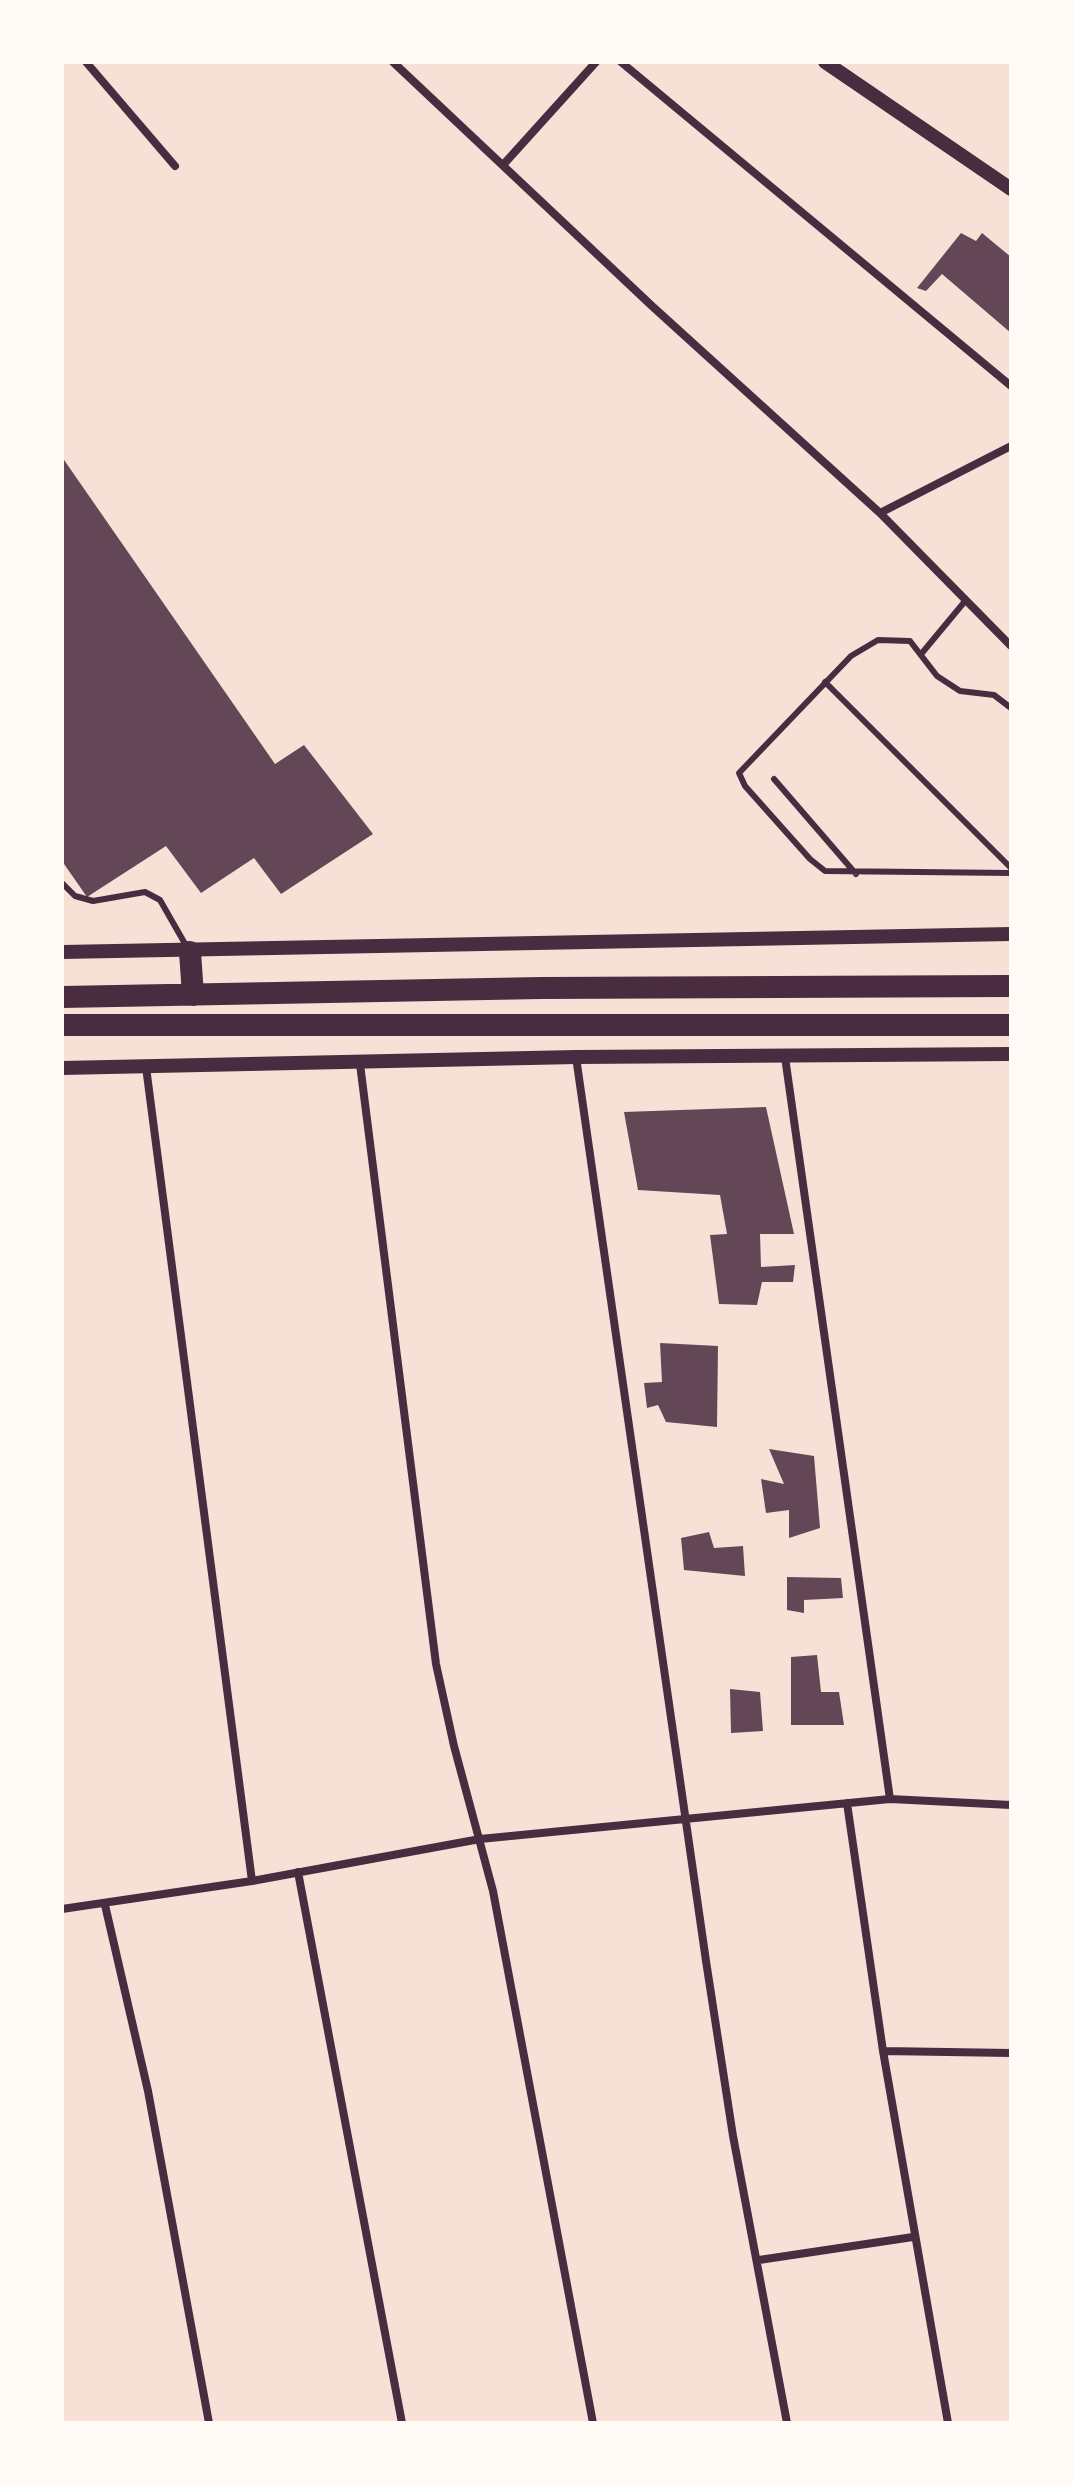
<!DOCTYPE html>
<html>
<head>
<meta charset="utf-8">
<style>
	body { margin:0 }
	#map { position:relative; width:1073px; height:2485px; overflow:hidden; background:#f7e1d7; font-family:Karla,sans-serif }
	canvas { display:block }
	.frame { position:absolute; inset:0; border:64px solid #fffaf5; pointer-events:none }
</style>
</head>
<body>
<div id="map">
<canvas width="1073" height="2485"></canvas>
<div class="frame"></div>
</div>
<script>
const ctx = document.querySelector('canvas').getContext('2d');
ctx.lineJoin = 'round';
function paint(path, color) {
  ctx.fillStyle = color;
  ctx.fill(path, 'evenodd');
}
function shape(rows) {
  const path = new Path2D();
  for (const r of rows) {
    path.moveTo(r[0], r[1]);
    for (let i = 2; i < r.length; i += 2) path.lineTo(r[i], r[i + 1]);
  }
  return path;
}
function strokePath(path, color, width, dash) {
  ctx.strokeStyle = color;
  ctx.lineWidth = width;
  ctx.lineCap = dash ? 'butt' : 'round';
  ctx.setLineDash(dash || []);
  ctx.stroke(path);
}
paint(shape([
	[961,233,976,241,982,233,1011,257,1011,333,942,274,926,291,917,288],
	[62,457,275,764,304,745,373,834,281,894,254,858,201,893,166,846,87,897,62,861],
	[766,1107,794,1234,760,1234,761,1267,795,1265,793,1282,762,1282,757,1305,719,1304,710,1235,727,1234,720,1195,638,1190,624,1112],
	[660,1343,718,1346,717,1427,666,1422,658,1405,647,1408,644,1383,662,1382],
	[769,1449,814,1456,820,1528,789,1538,789,1510,766,1513,761,1479,784,1484],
	[709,1532,714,1548,743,1546,745,1576,684,1570,681,1538],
	[787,1577,841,1578,843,1598,804,1600,804,1613,787,1610],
	[817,1655,821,1692,839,1692,844,1725,791,1725,791,1657],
	[730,1689,760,1692,763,1731,731,1733]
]), '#644757');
strokePath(shape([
	[922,653,966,600],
	[825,682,1011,868],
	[1011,708,994,695,960,691,937,676,910,641,878,640,851,656,739,773,745,786,810,859,825,871,1011,873],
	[774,779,856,874],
	[62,883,75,896,93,901,145,892,160,900,188,949]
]), '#4a2c40', 6);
strokePath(shape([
	[86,62,175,166],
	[393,62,652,306,880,513,1011,646],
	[621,62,1011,386],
	[503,165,596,62],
	[880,513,1011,446],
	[576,1057,706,1961,733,2136,787,2423],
	[785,1057,890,1799],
	[360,1064,436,1664,454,1746,493,1891,593,2423],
	[146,1067,252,1881],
	[847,1803,883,2051,948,2423],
	[298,1872,402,2423],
	[105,1905,148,2091,209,2423],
	[62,1909,252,1881,480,1839,890,1799,1011,1805],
	[883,2051,1011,2053],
	[759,2260,913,2237]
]), '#4a2c40', 8);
strokePath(shape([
	[825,62,1011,189],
	[62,952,1011,934],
	[62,1068,576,1057,1011,1054]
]), '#4a2c40', 14);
strokePath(shape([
	[190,952,193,995],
	[62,997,541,988,1011,986],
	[62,1025,1011,1025]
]), '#4a2c40', 22);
</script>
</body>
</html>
